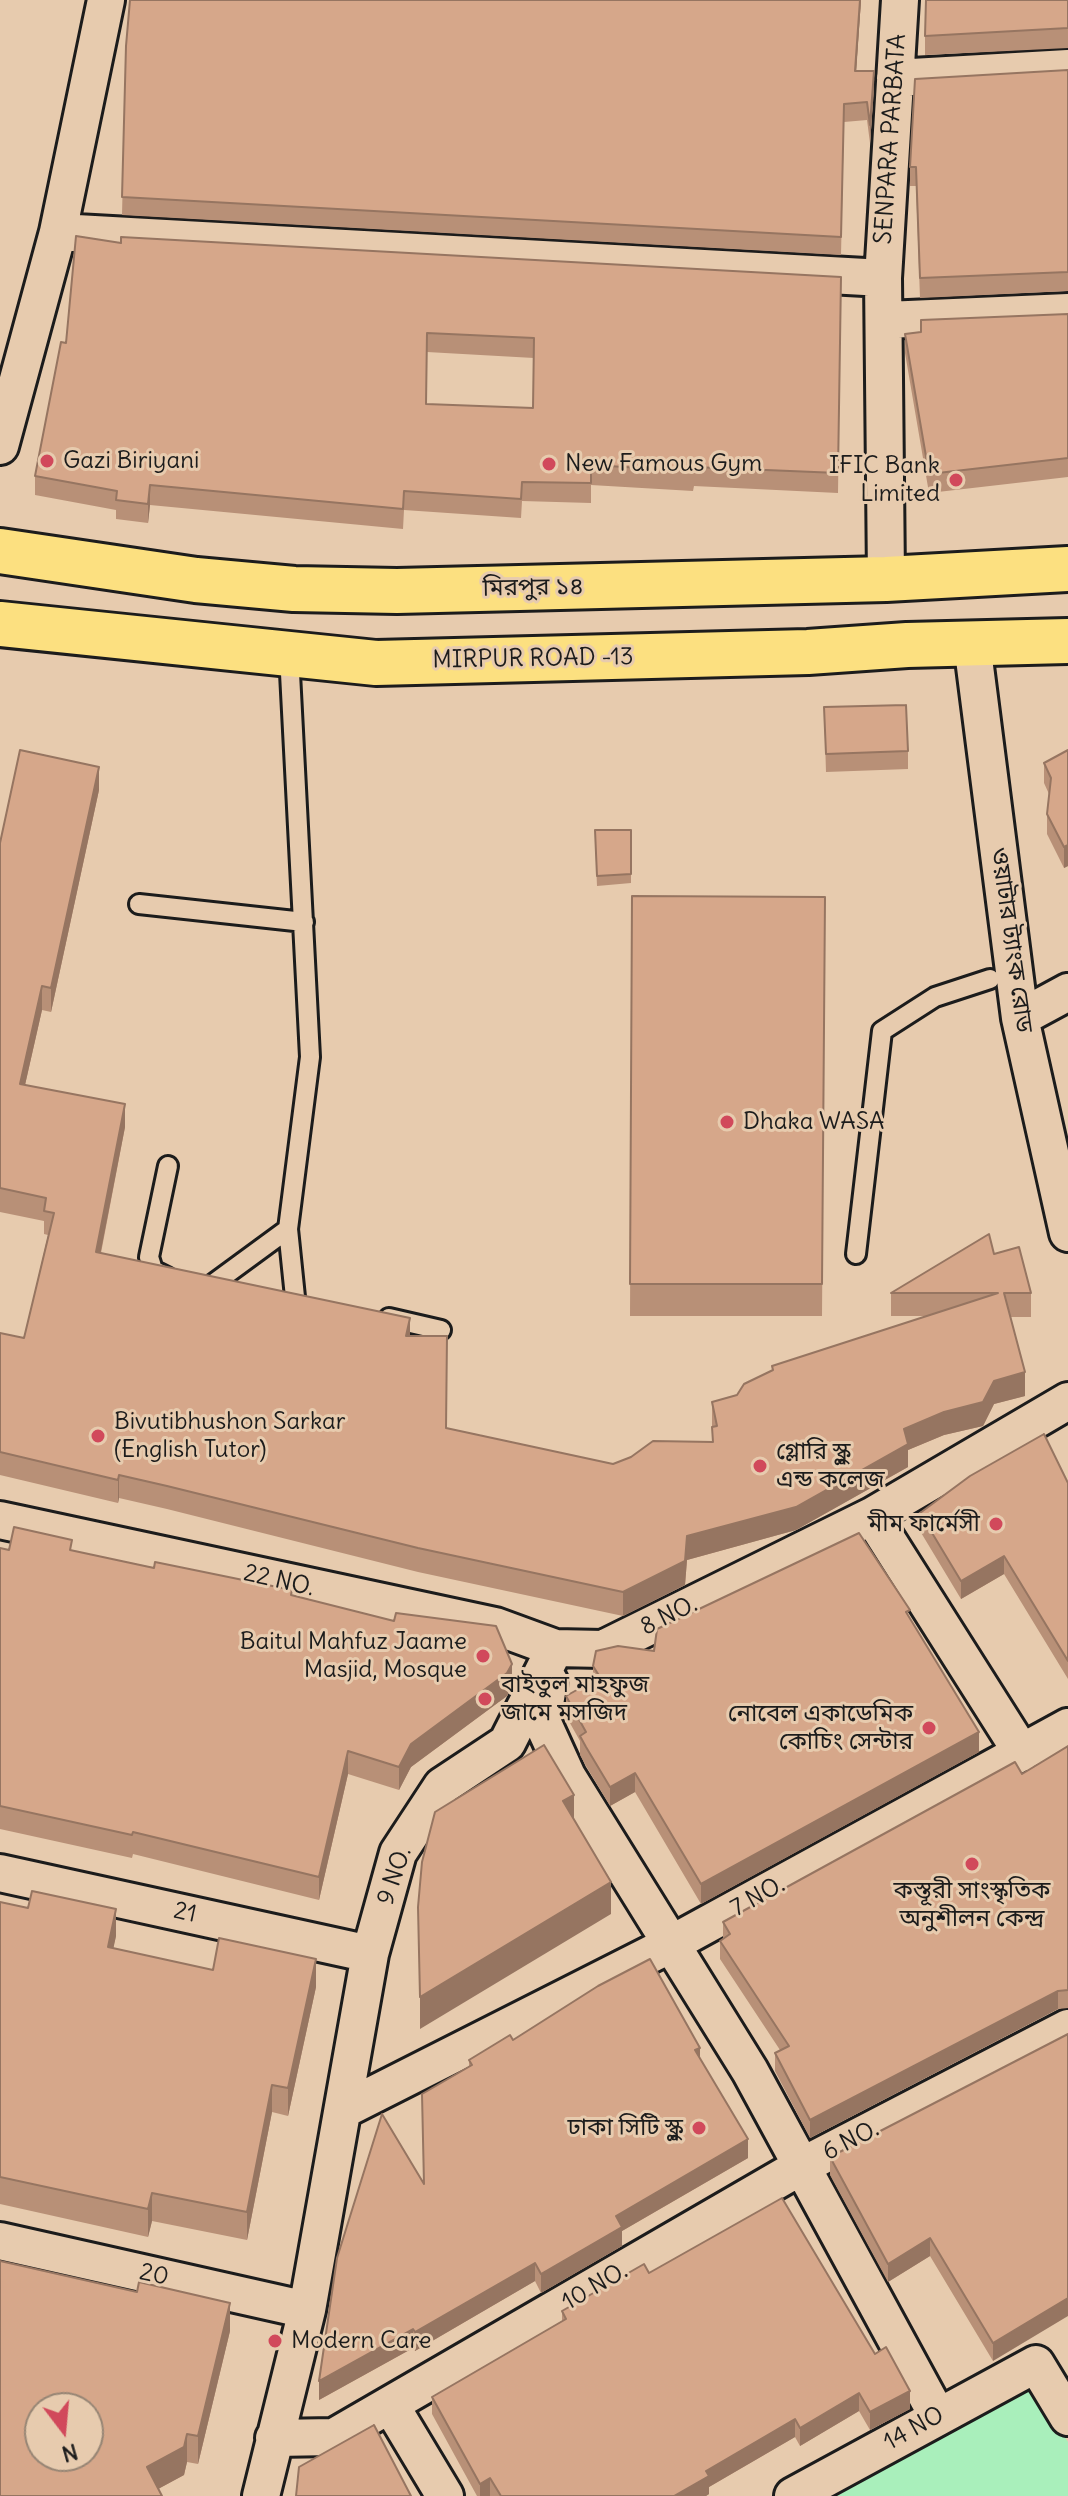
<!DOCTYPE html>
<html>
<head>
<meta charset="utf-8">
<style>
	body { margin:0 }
	#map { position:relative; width:1068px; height:2496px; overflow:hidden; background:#e7cbae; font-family:Delius,sans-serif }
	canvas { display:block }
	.north { position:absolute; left:24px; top:2392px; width:80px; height:80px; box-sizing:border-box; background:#e7cbae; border:2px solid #968574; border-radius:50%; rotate:164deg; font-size:22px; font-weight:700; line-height:32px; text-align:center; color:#1c1c1c }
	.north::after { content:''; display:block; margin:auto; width:28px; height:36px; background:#d1495b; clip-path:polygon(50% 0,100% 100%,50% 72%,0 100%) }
</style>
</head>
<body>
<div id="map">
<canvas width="1068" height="2496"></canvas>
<div class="north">N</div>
</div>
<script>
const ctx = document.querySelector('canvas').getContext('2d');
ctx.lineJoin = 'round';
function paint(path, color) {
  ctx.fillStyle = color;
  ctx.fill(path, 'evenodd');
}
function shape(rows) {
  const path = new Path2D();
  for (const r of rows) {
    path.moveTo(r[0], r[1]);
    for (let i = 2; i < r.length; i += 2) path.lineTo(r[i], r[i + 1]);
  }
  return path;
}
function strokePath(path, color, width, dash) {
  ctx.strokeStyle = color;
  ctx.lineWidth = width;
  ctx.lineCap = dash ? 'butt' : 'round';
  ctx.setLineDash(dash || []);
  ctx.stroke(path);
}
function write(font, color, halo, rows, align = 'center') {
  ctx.font = font + ' Delius,"Noto Sans Bengali",sans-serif';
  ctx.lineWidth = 6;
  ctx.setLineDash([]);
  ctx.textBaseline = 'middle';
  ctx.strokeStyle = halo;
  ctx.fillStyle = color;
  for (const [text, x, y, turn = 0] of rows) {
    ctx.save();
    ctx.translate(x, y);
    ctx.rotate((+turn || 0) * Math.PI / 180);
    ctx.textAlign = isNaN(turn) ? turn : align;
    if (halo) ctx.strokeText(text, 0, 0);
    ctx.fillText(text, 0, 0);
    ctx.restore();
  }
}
paint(shape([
	[1029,2382,1068,2442,1068,2496,825,2496]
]), '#a9efbb');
const lane = shape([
	[289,654,310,1057,288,1229,295,1297],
	[139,904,304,922],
	[856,1254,882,1031,935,997,990,979],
	[167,1277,153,1270,149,1257,168,1166],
	[213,1284,288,1229],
	[389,1318,441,1330]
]);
const street = shape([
	[895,78,1068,68],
	[58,232,883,278],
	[886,320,1068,312],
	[0,446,58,232,106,0],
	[886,579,883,278,900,0],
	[972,643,1020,1018,1068,1233],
	[1020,1018,1068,992],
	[872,1516,1022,1753],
	[0,1520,495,1626,555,1648,603,1649,872,1516,1068,1401],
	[549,1681,542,1721,567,1776,750,2071,937,2415],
	[0,1873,370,1954],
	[345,2109,673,1943,1068,1727],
	[0,2241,307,2310],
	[391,2406,445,2496],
	[274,2438,334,2437,800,2167,1068,2028],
	[261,2496,307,2310,370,1954,398,1853,442,1786,507,1743,555,1648],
	[793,2496,1036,2364,1068,2417]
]);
const primary = shape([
	[0,551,196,580,294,589,397,591,886,579,1068,569],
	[0,624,376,663,808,652,907,645,1068,641]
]);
strokePath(lane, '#1c1c1c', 24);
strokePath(street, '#1c1c1c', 42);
strokePath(primary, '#1c1c1c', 50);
strokePath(lane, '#e7cbae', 18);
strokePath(street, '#e7cbae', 36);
strokePath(primary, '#fce080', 44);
paint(shape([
	[130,0,861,0,856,71,874,89,870,143,867,120,844,122,841,255,122,215,126,46],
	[1068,0,1068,48,925,55,925,36],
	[1068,70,1068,291,920,298,916,186,910,186,910,167],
	[121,243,841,277,838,493,694,486,693,491,591,485,591,503,522,501,521,518,404,510,403,529,150,505,148,523,116,519,116,510,35,495,35,476,66,343],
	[427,352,534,358,533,408,426,404],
	[1068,314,1068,477,929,493,905,353,905,334],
	[824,707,908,751,908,769,826,772],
	[1068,750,1068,866,1064,868,1047,834,1047,814,1049,794,1044,783,1044,763],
	[99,790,51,1012,42,1010,25,1085,125,1127,101,1253,410,1336,446,1428,613,1464,712,1442,712,1402,737,1395,926,1316,891,1316,891,1293,994,1254,1031,1293,1031,1317,1011,1317,1025,1396,994,1404,983,1426,944,1435,908,1450,908,1467,796,1530,687,1560,685,1585,623,1616,418,1572,167,1509,119,1498,118,1503,0,1475,0,1333,24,1338,48,1235,44,1234,44,1221,0,1212,0,843],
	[631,830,631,883,597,886,595,839],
	[632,896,825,897,822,1316,630,1316],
	[1068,1483,1068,1679,1004,1574,961,1599,920,1531,920,1513],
	[0,1548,9,1550,72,1551,292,1595,512,1686,507,1696,411,1767,399,1790,348,1774,319,1900,133,1854,132,1858,0,1829],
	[910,1618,979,1752,701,1904,635,1792,610,1806,586,1766,580,1755,580,1741,566,1716,566,1696,593,1681,593,1666,654,1651],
	[1068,1746,1068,2008,1058,2009,810,2138,775,2071,775,2053,780,2050,720,1959,720,1941,723,1939,723,1922,1022,1774],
	[0,1902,116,1936,113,1948,213,1970,316,1987,288,2116,272,2112,247,2240,152,2221,148,2237,0,2204],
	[1068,2034,993,2361,930,2256,888,2282,830,2175,830,2157],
	[513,2040,700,2059,748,2158,622,2231,622,2246,541,2293,535,2281,415,2351,413,2348,319,2400,424,2184,469,2067,469,2060],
	[649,2273,875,2354,910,2409,870,2430,859,2411,800,2446,795,2437,709,2487,709,2494,706,2496,477,2496,432,2414,432,2397,562,2321,562,2311],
	[230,2331,198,2464,187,2462,184,2475,158,2489,0,2496]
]), '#b89077');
paint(shape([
	[860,0,861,0,855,89,855,71],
	[874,71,874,89,870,143,870,125],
	[150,485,150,505,148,523,148,504],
	[99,767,99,790,51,1012,51,988],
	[1068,845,1068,866,1064,868,1064,847],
	[42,986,42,1010,20,1107,20,1084],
	[125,1104,125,1127,96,1276,96,1252],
	[410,1318,410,1341,406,1336],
	[1025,1372,1025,1396,994,1404,983,1426,944,1435,908,1450,908,1467,796,1530,687,1560,685,1585,623,1616,623,1592,687,1536,904,1429,944,1412,994,1381],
	[119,1475,119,1498,118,1503,118,1480],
	[1004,1556,1004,1574,961,1599,961,1581],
	[512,1664,512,1686,507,1696,411,1767,399,1790,399,1767,411,1744],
	[979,1732,979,1752,701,1904,701,1884],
	[348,1751,348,1774,319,1900,319,1877],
	[635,1773,635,1792,610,1806,610,1787],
	[574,1795,574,1827,563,1801],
	[611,1882,611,1914,420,2029,420,1997],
	[116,1909,116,1936,108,1974,108,1947],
	[316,1959,316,1987,288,2116,288,2088],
	[1058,1991,1058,2009,810,2138,810,2120],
	[700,2048,700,2066,695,2050],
	[272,2085,272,2112,247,2240,247,2212],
	[748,2139,748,2158,622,2231,622,2246,541,2293,541,2274,616,2216],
	[152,2193,152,2221,148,2237,148,2209],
	[930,2238,930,2256,888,2282,888,2264],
	[535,2263,535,2281,415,2351,415,2332],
	[1068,2298,1068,2316,993,2361,993,2343],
	[230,2303,230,2331,198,2464,198,2436],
	[413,2329,413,2348,319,2400,319,2381],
	[910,2391,910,2409,870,2430,870,2412],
	[859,2393,859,2411,800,2446,800,2428],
	[795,2419,795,2437,709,2487,709,2494,706,2496,674,2496,706,2471],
	[187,2434,187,2462,184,2475,147,2495,147,2467],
	[490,2478,490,2496,480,2496,480,2484]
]), '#967561');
const building = shape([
	[130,0,860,0,855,71,874,71,870,125,867,102,844,104,841,237,122,197,126,46,130,0],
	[926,0,1068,0,1068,28,925,36,926,0],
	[1068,70,1068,272,920,278,916,167,910,167,915,79,1068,70],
	[76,236,121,243,121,237,841,277,838,473,694,467,693,471,591,465,591,483,522,482,521,499,404,491,403,509,150,485,148,504,116,500,117,491,35,476,61,342,66,343,76,236],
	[427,333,534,338,533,408,426,404,427,333],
	[1068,314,1068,458,929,474,905,334,921,332,921,320,1068,314],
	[906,705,908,751,826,754,824,707,906,705],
	[20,750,99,767,51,988,42,986,20,1084,125,1104,96,1252,410,1318,406,1336,447,1336,446,1428,613,1464,631,1457,653,1441,713,1442,712,1427,717,1426,712,1402,737,1395,744,1384,773,1370,772,1366,998,1293,891,1293,989,1234,994,1254,1019,1247,1031,1293,1004,1293,1025,1372,994,1381,983,1402,944,1412,904,1429,908,1444,796,1507,687,1536,685,1561,623,1592,418,1548,167,1486,119,1475,118,1480,0,1452,0,1333,24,1338,54,1213,44,1211,46,1198,0,1188,0,843,20,750],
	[1068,750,1068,845,1064,847,1047,814,1051,778,1044,763,1068,750],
	[595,830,631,830,631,874,597,876,595,830],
	[632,896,825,897,822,1284,630,1284,632,896],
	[1044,1434,1068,1483,1068,1661,1004,1556,961,1581,920,1513,970,1476,1044,1434],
	[14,1527,72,1540,70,1550,154,1568,155,1562,292,1590,291,1595,394,1621,396,1613,496,1626,512,1664,507,1673,411,1744,399,1767,348,1751,319,1877,133,1832,132,1835,0,1806,0,1548,9,1550,14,1527],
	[859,1533,910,1610,906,1612,979,1732,701,1884,635,1773,610,1787,586,1747,580,1736,586,1732,566,1696,600,1677,593,1666,596,1651,618,1646,654,1651,657,1629,859,1533],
	[544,1745,574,1795,563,1801,611,1882,420,1997,418,1907,422,1862,435,1812,544,1745],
	[1068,1746,1068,1990,1058,1991,810,2120,775,2053,789,2046,720,1941,730,1934,723,1922,1015,1762,1022,1774,1068,1746],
	[32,1891,116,1909,108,1947,213,1970,219,1938,316,1959,288,2088,272,2085,247,2212,152,2193,148,2209,0,2177,0,1902,28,1908,32,1891],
	[650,1959,700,2048,695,2050,748,2139,616,2216,622,2227,541,2274,535,2263,415,2332,413,2329,319,2381,337,2258,382,2114,424,2184,422,2094,472,2065,469,2060,510,2035,513,2040,598,1986,650,1959],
	[1068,2034,1068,2298,993,2343,930,2238,888,2264,830,2157,1068,2034],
	[782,2198,875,2354,886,2347,910,2391,870,2412,859,2393,800,2428,795,2419,706,2471,709,2476,674,2496,501,2496,490,2478,480,2484,432,2397,566,2319,562,2311,644,2264,649,2273,782,2198],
	[0,2261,137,2292,139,2282,230,2303,198,2436,187,2434,184,2447,147,2467,162,2496,0,2496,0,2261],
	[40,2408,88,2408,88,2456,40,2456,40,2408],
	[374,2425,411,2496,296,2496,299,2467,374,2425]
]);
paint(building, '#d6a78a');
strokePath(building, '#967561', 2);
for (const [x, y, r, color] of [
	[47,461,8,"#d1495b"],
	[549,464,8,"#d1495b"],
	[956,480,8,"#d1495b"],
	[727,1122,8,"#d1495b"],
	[98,1436,8,"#d1495b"],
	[760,1466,8,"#d1495b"],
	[996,1524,8,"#d1495b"],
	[483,1656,8,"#d1495b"],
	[485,1699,8,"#d1495b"],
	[929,1728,8,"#d1495b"],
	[972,1864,8,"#d1495b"],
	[699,2128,8,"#d1495b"],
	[275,2341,8,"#d1495b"]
]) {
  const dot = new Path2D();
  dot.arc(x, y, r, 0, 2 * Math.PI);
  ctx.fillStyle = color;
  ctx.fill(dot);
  strokePath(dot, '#e7cbae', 3);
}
write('24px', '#1c1c1c', '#e7cbae', [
	["SENPARA PARBATA",891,139,-86],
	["মিরপুর ১৪",533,588,-1],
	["MIRPUR ROAD -13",533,659,-1],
	["ওয়াটার ট্যাংক রোড",1011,940,82],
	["22 NO.",279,1581,13],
	["8 NO.",669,1616,-26],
	["9 NO.",395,1876,-71],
	["7 NO.",758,1897,-29],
	["21",185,1913,12],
	["6 NO.",851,2141,-27],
	["20",154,2275,13],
	["10 NO.",595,2287,-30],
	["14 NO",914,2429,-29]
]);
write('24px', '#1c1c1c', '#e7cbae', [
	["Gazi Biriyani",63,461],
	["New Famous Gym",565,464],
	["IFIC Bank",940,466,"right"],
	["Limited",940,494,"right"],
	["Dhaka WASA",743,1122],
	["Bivutibhushon Sarkar",114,1422],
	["(English Tutor)",114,1450],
	["গ্লোরি স্কুল",776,1452],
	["এন্ড কলেজ",776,1480],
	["মীম ফার্মেসী",980,1524,"right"],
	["Baitul Mahfuz Jaame",467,1642,"right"],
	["Masjid, Mosque",467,1670,"right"],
	["বাইতুল মাহফুজ",501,1685],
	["জামে মসজিদ",501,1713],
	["নোবেল একাডেমিক",913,1714,"right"],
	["কোচিং সেন্টার",913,1742,"right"],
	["কস্তূরী সাংস্কৃতিক",972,1891,"center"],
	["অনুশীলন কেন্দ্র",972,1919,"center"],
	["ঢাকা সিটি স্কুল",683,2128,"right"],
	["Modern Care",291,2341]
], 'left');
</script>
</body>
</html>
